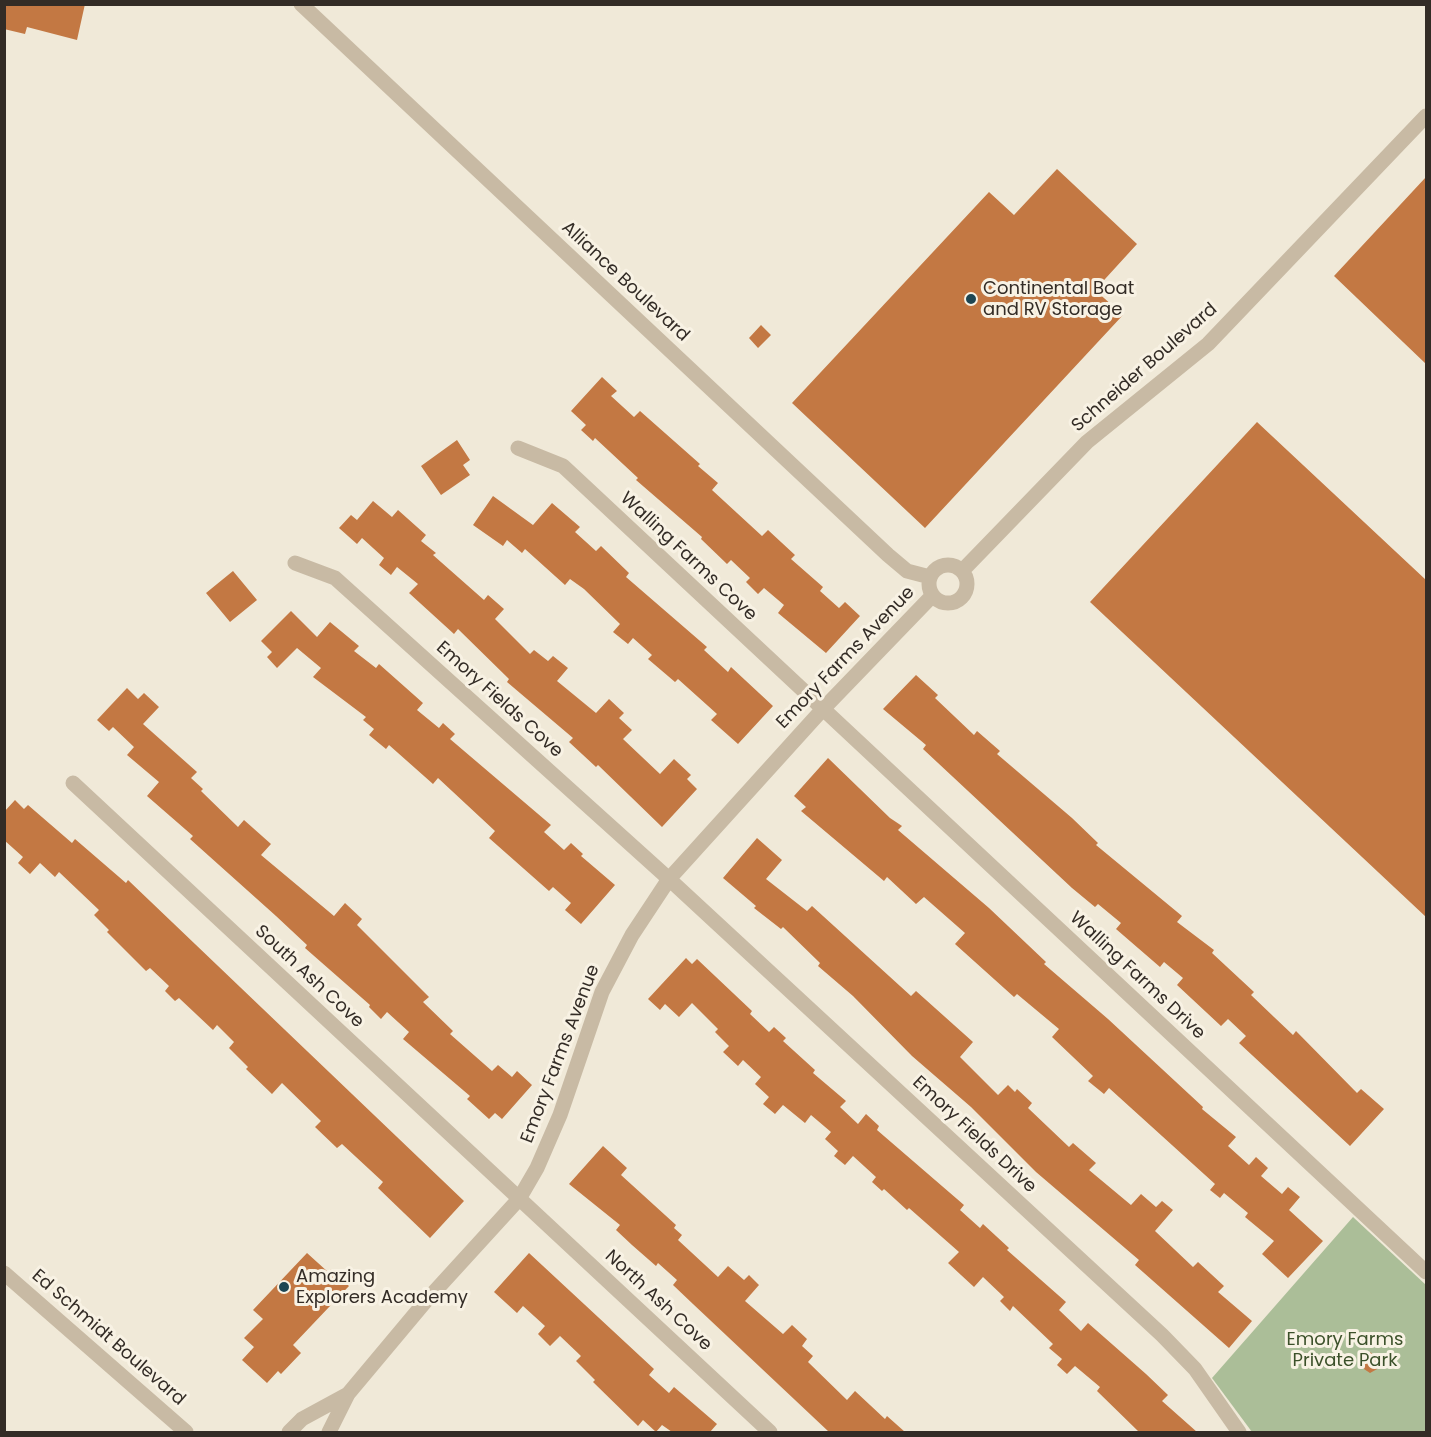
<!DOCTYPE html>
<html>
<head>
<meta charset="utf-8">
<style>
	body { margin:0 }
	#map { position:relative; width:1431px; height:1437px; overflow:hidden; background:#f0e9d8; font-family:Poppins,sans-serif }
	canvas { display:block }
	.frame { position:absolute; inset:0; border:6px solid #332c26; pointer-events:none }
</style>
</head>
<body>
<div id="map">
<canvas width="1431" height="1437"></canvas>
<div class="frame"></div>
</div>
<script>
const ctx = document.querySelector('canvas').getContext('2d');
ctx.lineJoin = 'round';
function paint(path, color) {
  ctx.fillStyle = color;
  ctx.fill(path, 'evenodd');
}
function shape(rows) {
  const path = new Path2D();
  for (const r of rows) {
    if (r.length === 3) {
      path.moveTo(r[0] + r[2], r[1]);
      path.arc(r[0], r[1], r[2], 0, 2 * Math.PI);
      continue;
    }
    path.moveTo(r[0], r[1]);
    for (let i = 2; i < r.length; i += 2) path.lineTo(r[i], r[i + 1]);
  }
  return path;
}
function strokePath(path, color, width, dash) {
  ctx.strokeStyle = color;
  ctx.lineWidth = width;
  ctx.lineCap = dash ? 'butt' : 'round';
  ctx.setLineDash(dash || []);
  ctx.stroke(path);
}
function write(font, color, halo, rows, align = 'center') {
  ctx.font = font + ' Poppins,sans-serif';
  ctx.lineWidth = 6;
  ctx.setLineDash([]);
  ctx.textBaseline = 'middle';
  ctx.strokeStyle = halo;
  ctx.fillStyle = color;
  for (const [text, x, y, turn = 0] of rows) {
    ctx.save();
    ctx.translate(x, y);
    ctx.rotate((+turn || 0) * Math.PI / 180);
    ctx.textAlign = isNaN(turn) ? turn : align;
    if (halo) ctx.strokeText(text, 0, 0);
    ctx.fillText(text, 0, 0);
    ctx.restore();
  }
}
paint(shape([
	[1353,1217,1426,1285,1426,1432,1252,1432,1212,1378]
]), '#abbe98');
paint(shape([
	[4,4,85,4,77,40,27,27,25,34,4,29],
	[1057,169,1137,244,1095,290,1123,315,925,528,792,403,989,192,1014,215],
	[1426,177,1426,364,1334,276],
	[761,325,771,335,758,348,749,338],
	[602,377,617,391,611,396,634,417,640,411,700,464,698,466,718,483,712,490,762,536,768,530,795,555,791,559,823,587,820,591,839,608,845,602,860,616,826,653,778,613,784,605,764,588,758,594,746,582,750,578,731,560,727,564,701,539,702,537,636,480,638,478,595,438,593,441,581,430,586,425,571,411],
	[1257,422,1426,580,1426,917,1090,602],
	[457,440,470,460,463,465,470,475,441,495,421,466],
	[493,496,533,525,552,503,580,527,575,532,596,551,601,546,629,573,626,577,707,647,704,650,728,672,731,667,773,706,738,744,711,720,717,714,678,679,675,682,648,659,652,655,633,638,628,644,613,632,620,624,584,589,570,579,565,585,525,549,522,553,507,540,503,546,473,525],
	[373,501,392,517,398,510,426,535,421,541,436,553,433,555,484,600,488,595,504,609,495,619,530,654,534,650,548,661,553,656,568,668,557,681,596,713,609,699,624,713,619,718,632,730,623,739,660,774,674,759,691,775,687,779,697,789,662,827,598,765,596,767,569,742,573,738,507,682,509,679,458,629,454,634,409,593,418,584,397,567,391,575,379,565,384,558,362,538,357,544,339,528,351,515,357,520],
	[233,571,257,600,230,622,206,593],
	[291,611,317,637,330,622,359,646,354,651,376,668,379,664,423,703,417,710,439,728,443,723,455,734,450,739,551,825,544,832,564,850,571,843,583,854,581,856,615,885,581,924,565,910,571,903,553,887,549,891,489,838,495,831,438,778,433,784,389,745,386,749,369,735,374,729,363,720,366,717,313,677,321,668,297,648,277,668,267,657,272,652,261,641],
	[916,675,938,695,935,698,974,735,977,731,1000,751,997,754,1072,818,1098,843,1096,845,1182,916,1177,922,1214,950,1212,953,1254,992,1251,995,1274,1017,1293,1035,1296,1031,1357,1093,1361,1089,1384,1109,1350,1146,1239,1043,1246,1036,1228,1019,1221,1026,1177,985,1183,978,1164,962,1160,967,1116,929,1121,923,1098,904,1095,907,1072,888,923,749,926,745,883,709],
	[127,688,138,699,144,693,159,707,143,724,197,772,191,778,203,789,201,791,238,827,244,820,271,844,261,855,334,916,345,903,362,919,357,925,429,997,423,1002,453,1031,450,1034,492,1071,498,1065,512,1077,517,1071,532,1085,502,1119,495,1113,489,1119,467,1099,470,1096,403,1039,409,1032,387,1012,381,1019,369,1007,370,1005,305,948,307,945,276,916,190,839,193,836,147,796,159,782,127,755,134,747,113,727,109,731,97,720],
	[828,758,890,818,902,826,898,830,989,908,1046,962,1044,964,1108,1019,1203,1107,1202,1109,1236,1137,1228,1146,1249,1165,1256,1157,1268,1168,1261,1176,1282,1194,1288,1187,1300,1197,1289,1210,1323,1241,1288,1278,1262,1254,1274,1241,1245,1217,1248,1213,1224,1193,1220,1198,1210,1190,1215,1184,1109,1088,1104,1094,1088,1081,1093,1076,1052,1037,1059,1029,1017,994,1014,997,955,944,965,933,924,897,916,904,887,877,884,881,801,811,806,807,794,796],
	[15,800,24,809,28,805,72,843,75,839,126,883,128,880,464,1201,430,1238,378,1188,383,1182,342,1144,337,1148,315,1127,321,1121,282,1083,272,1094,246,1069,248,1067,229,1048,234,1042,217,1025,213,1030,179,998,175,1001,165,991,169,986,150,968,146,971,107,932,109,930,94,915,99,910,59,872,55,877,40,863,30,874,18,863,23,857,4,840,4,812],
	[757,838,782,860,766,879,807,911,812,906,911,996,916,991,973,1042,960,1057,998,1095,1008,1085,1015,1092,1017,1089,1032,1103,1028,1108,1069,1147,1073,1143,1096,1163,1089,1170,1131,1205,1141,1194,1156,1207,1162,1201,1173,1210,1155,1231,1193,1267,1198,1262,1224,1286,1218,1292,1252,1321,1229,1348,1135,1265,1139,1260,1036,1172,971,1107,912,1056,853,996,818,966,820,963,783,927,781,929,754,908,756,906,723,878],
	[686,958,692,964,697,959,752,1011,750,1014,769,1032,774,1027,786,1038,783,1041,815,1070,813,1073,846,1101,840,1107,858,1124,866,1114,879,1126,877,1130,964,1205,960,1210,980,1228,983,1224,1009,1248,1007,1250,1066,1302,1059,1310,1081,1331,1088,1323,1146,1374,1168,1395,1162,1401,1197,1432,1139,1432,1097,1391,1100,1387,1075,1366,1067,1374,1057,1365,1062,1359,1049,1348,1053,1344,1013,1306,1010,1311,1000,1301,1004,1297,983,1277,974,1287,948,1263,959,1252,909,1208,907,1210,884,1189,882,1191,872,1182,876,1177,853,1156,845,1165,834,1156,838,1151,825,1139,831,1132,811,1115,805,1123,783,1105,775,1114,763,1104,769,1097,755,1084,761,1077,743,1060,738,1066,723,1052,729,1046,715,1032,718,1029,692,1003,679,1017,665,1004,660,1010,648,999],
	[603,1146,627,1168,621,1175,676,1225,674,1228,682,1235,678,1240,718,1277,728,1266,744,1280,749,1275,759,1285,745,1301,783,1334,792,1325,807,1339,802,1346,813,1356,808,1362,847,1400,855,1391,885,1419,887,1416,905,1432,829,1432,693,1304,673,1285,677,1280,658,1263,656,1266,632,1245,616,1230,620,1225,569,1184],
	[307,1253,328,1272,331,1269,349,1286,293,1345,301,1353,281,1374,278,1371,267,1383,242,1360,254,1347,244,1338,263,1319,253,1310],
	[529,1253,654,1369,649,1375,669,1393,674,1387,717,1424,710,1432,672,1432,662,1425,656,1432,643,1420,638,1426,593,1382,595,1380,576,1361,581,1356,560,1336,550,1346,538,1334,545,1326,523,1306,517,1313,494,1292],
	[1370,1352,1379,1358,1379,1368,1370,1373,1361,1367,1361,1357]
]), '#c37843');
strokePath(shape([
	[301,4,888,555,907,571,930,577],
	[518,448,563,466,1426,1272],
	[295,563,335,578,669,879,1162,1335,1195,1369,1239,1432],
	[948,584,19],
	[962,571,1087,442,1208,344,1426,116],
	[73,783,770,1432],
	[4,1273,186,1432],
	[289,1432,302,1419,348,1394],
	[329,1432,348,1394,425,1302,519,1199,537,1168,560,1115,602,992,632,935,669,879,822,710,932,596]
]), '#c8baa4', 15);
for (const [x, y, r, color] of [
	[971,299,6,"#1d4653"],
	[284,1287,6,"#1d4653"]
]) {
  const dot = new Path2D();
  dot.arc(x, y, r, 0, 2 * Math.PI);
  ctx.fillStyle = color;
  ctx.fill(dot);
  strokePath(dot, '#f8f2e4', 2);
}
write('18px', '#332c26', '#f8f2e4', [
	["Alliance Boulevard",625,282,43],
	["Schneider Boulevard",1145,368,-41],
	["Walling Farms Cove",688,557,43],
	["Emory Farms Avenue",846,658,-46],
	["Emory Fields Cove",499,700,42],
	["Walling Farms Drive",1137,976,43],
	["South Ash Cove",309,977,43],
	["Emory Farms Avenue",561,1054,-69],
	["Emory Fields Drive",974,1135,43],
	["North Ash Cove",658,1301,43],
	["Ed Schmidt Boulevard",108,1338,41]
]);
write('18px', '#332c26', '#f8f2e4', [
	["Continental Boat",983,289],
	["and RV Storage",983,310],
	["Amazing",296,1277],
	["Explorers Academy",296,1298]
], 'left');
write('18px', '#3c512a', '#f8f2e4', [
	["Emory Farms",1345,1340],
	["Private Park",1345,1361]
]);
</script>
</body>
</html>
